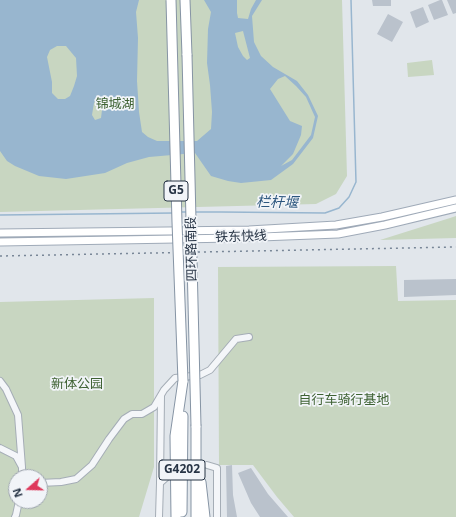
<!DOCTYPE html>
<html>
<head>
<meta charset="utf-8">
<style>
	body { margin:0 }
	#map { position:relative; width:456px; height:517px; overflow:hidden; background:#e1e6eb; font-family:"Open Sans",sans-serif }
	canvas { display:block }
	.north { position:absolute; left:8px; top:469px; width:40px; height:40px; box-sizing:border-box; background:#f1f4f8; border:1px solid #a0a7b0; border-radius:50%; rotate:250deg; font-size:11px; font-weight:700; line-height:16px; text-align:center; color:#273445 }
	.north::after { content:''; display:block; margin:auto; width:14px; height:18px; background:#de385b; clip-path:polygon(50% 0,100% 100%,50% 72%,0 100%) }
</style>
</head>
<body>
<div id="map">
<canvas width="456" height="517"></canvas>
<div class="north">N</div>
</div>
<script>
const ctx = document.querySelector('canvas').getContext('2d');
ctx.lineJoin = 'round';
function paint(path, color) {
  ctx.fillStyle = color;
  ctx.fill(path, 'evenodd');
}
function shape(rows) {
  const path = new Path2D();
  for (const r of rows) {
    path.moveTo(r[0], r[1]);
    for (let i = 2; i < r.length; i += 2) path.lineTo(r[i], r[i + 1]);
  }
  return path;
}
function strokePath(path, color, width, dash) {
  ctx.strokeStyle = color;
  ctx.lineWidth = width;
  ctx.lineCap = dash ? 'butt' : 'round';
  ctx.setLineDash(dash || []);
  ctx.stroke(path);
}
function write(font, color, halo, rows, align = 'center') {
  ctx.font = font + ' "Open Sans","Noto Sans SC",sans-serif';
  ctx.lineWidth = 3.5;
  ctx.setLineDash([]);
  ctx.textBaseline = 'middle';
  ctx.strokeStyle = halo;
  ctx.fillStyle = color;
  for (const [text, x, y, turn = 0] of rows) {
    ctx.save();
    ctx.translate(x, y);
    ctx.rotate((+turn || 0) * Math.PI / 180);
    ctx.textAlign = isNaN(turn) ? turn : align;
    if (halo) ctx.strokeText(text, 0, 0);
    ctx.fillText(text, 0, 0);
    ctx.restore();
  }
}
paint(shape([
	[0,0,342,0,347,176,336,194,316,204,0,212],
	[432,60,434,75,408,77,407,63],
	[456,216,456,238,380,240,450,218],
	[396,266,398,301,456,300,456,517,294,517,277,497,253,465,219,465,218,267],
	[154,298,154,467,139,517,0,517,0,302],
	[16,477,40,477,40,501,16,501]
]), '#c8d6c1');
paint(shape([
	[0,0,139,0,136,12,138,38,137,81,139,112,142,132,148,137,157,141,197,141,211,129,212,112,210,85,207,63,208,29,211,12,204,0,237,0,237,13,238,18,248,19,251,9,256,0,262,0,252,16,254,42,261,56,273,67,297,81,308,95,318,116,313,138,293,164,271,180,241,183,228,181,211,176,195,153,149,157,127,163,105,173,66,179,39,176,15,166,7,161,0,151],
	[243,31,250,58,247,60,243,56,238,47,235,33],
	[57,46,66,46,76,58,77,76,74,86,70,96,65,99,58,99,52,93,52,82,47,57,50,50],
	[285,76,296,86,306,97,315,117,311,135,292,160,281,166,293,154,301,135,302,126,290,121,270,89,278,79],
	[96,99,101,102,102,110,101,118,95,120,92,115,94,103]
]), '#98b6cf');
strokePath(shape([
	[180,212,188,212],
	[194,212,221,212,325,213,339,208,349,197,356,182,351,0],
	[0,215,174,213]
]), '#98b6cf', 1.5);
paint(shape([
	[372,0,391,0,391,6,373,6],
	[440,0,442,0,448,15,434,20,428,5],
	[447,0,456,0,456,13,453,14],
	[423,7,429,22,416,28,410,12],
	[388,14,403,22,392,42,377,34],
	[456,279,456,295,404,297,404,280],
	[232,465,233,495,237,517,227,517,226,466],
	[251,468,268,494,288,517,260,517,251,503,238,473]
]), '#bac2cc');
strokePath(shape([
	[180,471,189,468,207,465]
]), '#bcc2ca', 6, [6, 3]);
const minor = shape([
	[0,381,6,389,18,415,22,467],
	[0,448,16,456,22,467,22,477],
	[207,465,217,468,217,517],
	[40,483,61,482,76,479,92,465,109,439,124,419,132,414,142,414,154,407,164,390,175,378,200,375,210,370,236,339,249,337],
	[160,483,161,396],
	[15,517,16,515,19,501],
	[159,517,160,483,169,475]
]);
const major = shape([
	[0,233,249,230,336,225,382,217,456,200],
	[0,242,235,238,338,234,385,225,456,208]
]);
const highway = shape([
	[185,0,187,55],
	[196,426,196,517],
	[201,482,205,517],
	[182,512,183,416],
	[176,517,175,436,183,381]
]);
strokePath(minor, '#a5adb6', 8);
strokePath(major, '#9faab8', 9);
strokePath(highway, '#8694a4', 11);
strokePath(minor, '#f4f6f9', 6);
strokePath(major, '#fff', 7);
strokePath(highway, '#fff', 9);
strokePath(shape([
	[0,256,456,247]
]), '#788697', 1.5, [2, 4]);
const highwayBridge = shape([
	[171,0,177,222,183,381],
	[187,55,196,426]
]);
strokePath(highwayBridge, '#8694a4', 11, []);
strokePath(highwayBridge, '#fff', 9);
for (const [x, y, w] of [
	[176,191,24],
	[182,470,46]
]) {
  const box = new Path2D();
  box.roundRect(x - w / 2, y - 10, w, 20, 3);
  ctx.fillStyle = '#f1f4f8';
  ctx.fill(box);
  strokePath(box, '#273445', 1);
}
write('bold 12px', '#273445', null, [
	["G5",176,191],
	["G4202",182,470]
]);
write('13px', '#3e6233', '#f1f4f8', [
	["锦城湖",115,104],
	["新体公园",77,384],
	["自行车骑行基地",344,400]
]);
write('13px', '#273445', '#f1f4f8', [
	["铁东快线",241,237,-2],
	["四环路南段",192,249,-91]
]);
write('italic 14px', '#2c567e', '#f1f4f8', [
	["栏杆堰",277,203,1]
]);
</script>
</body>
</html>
